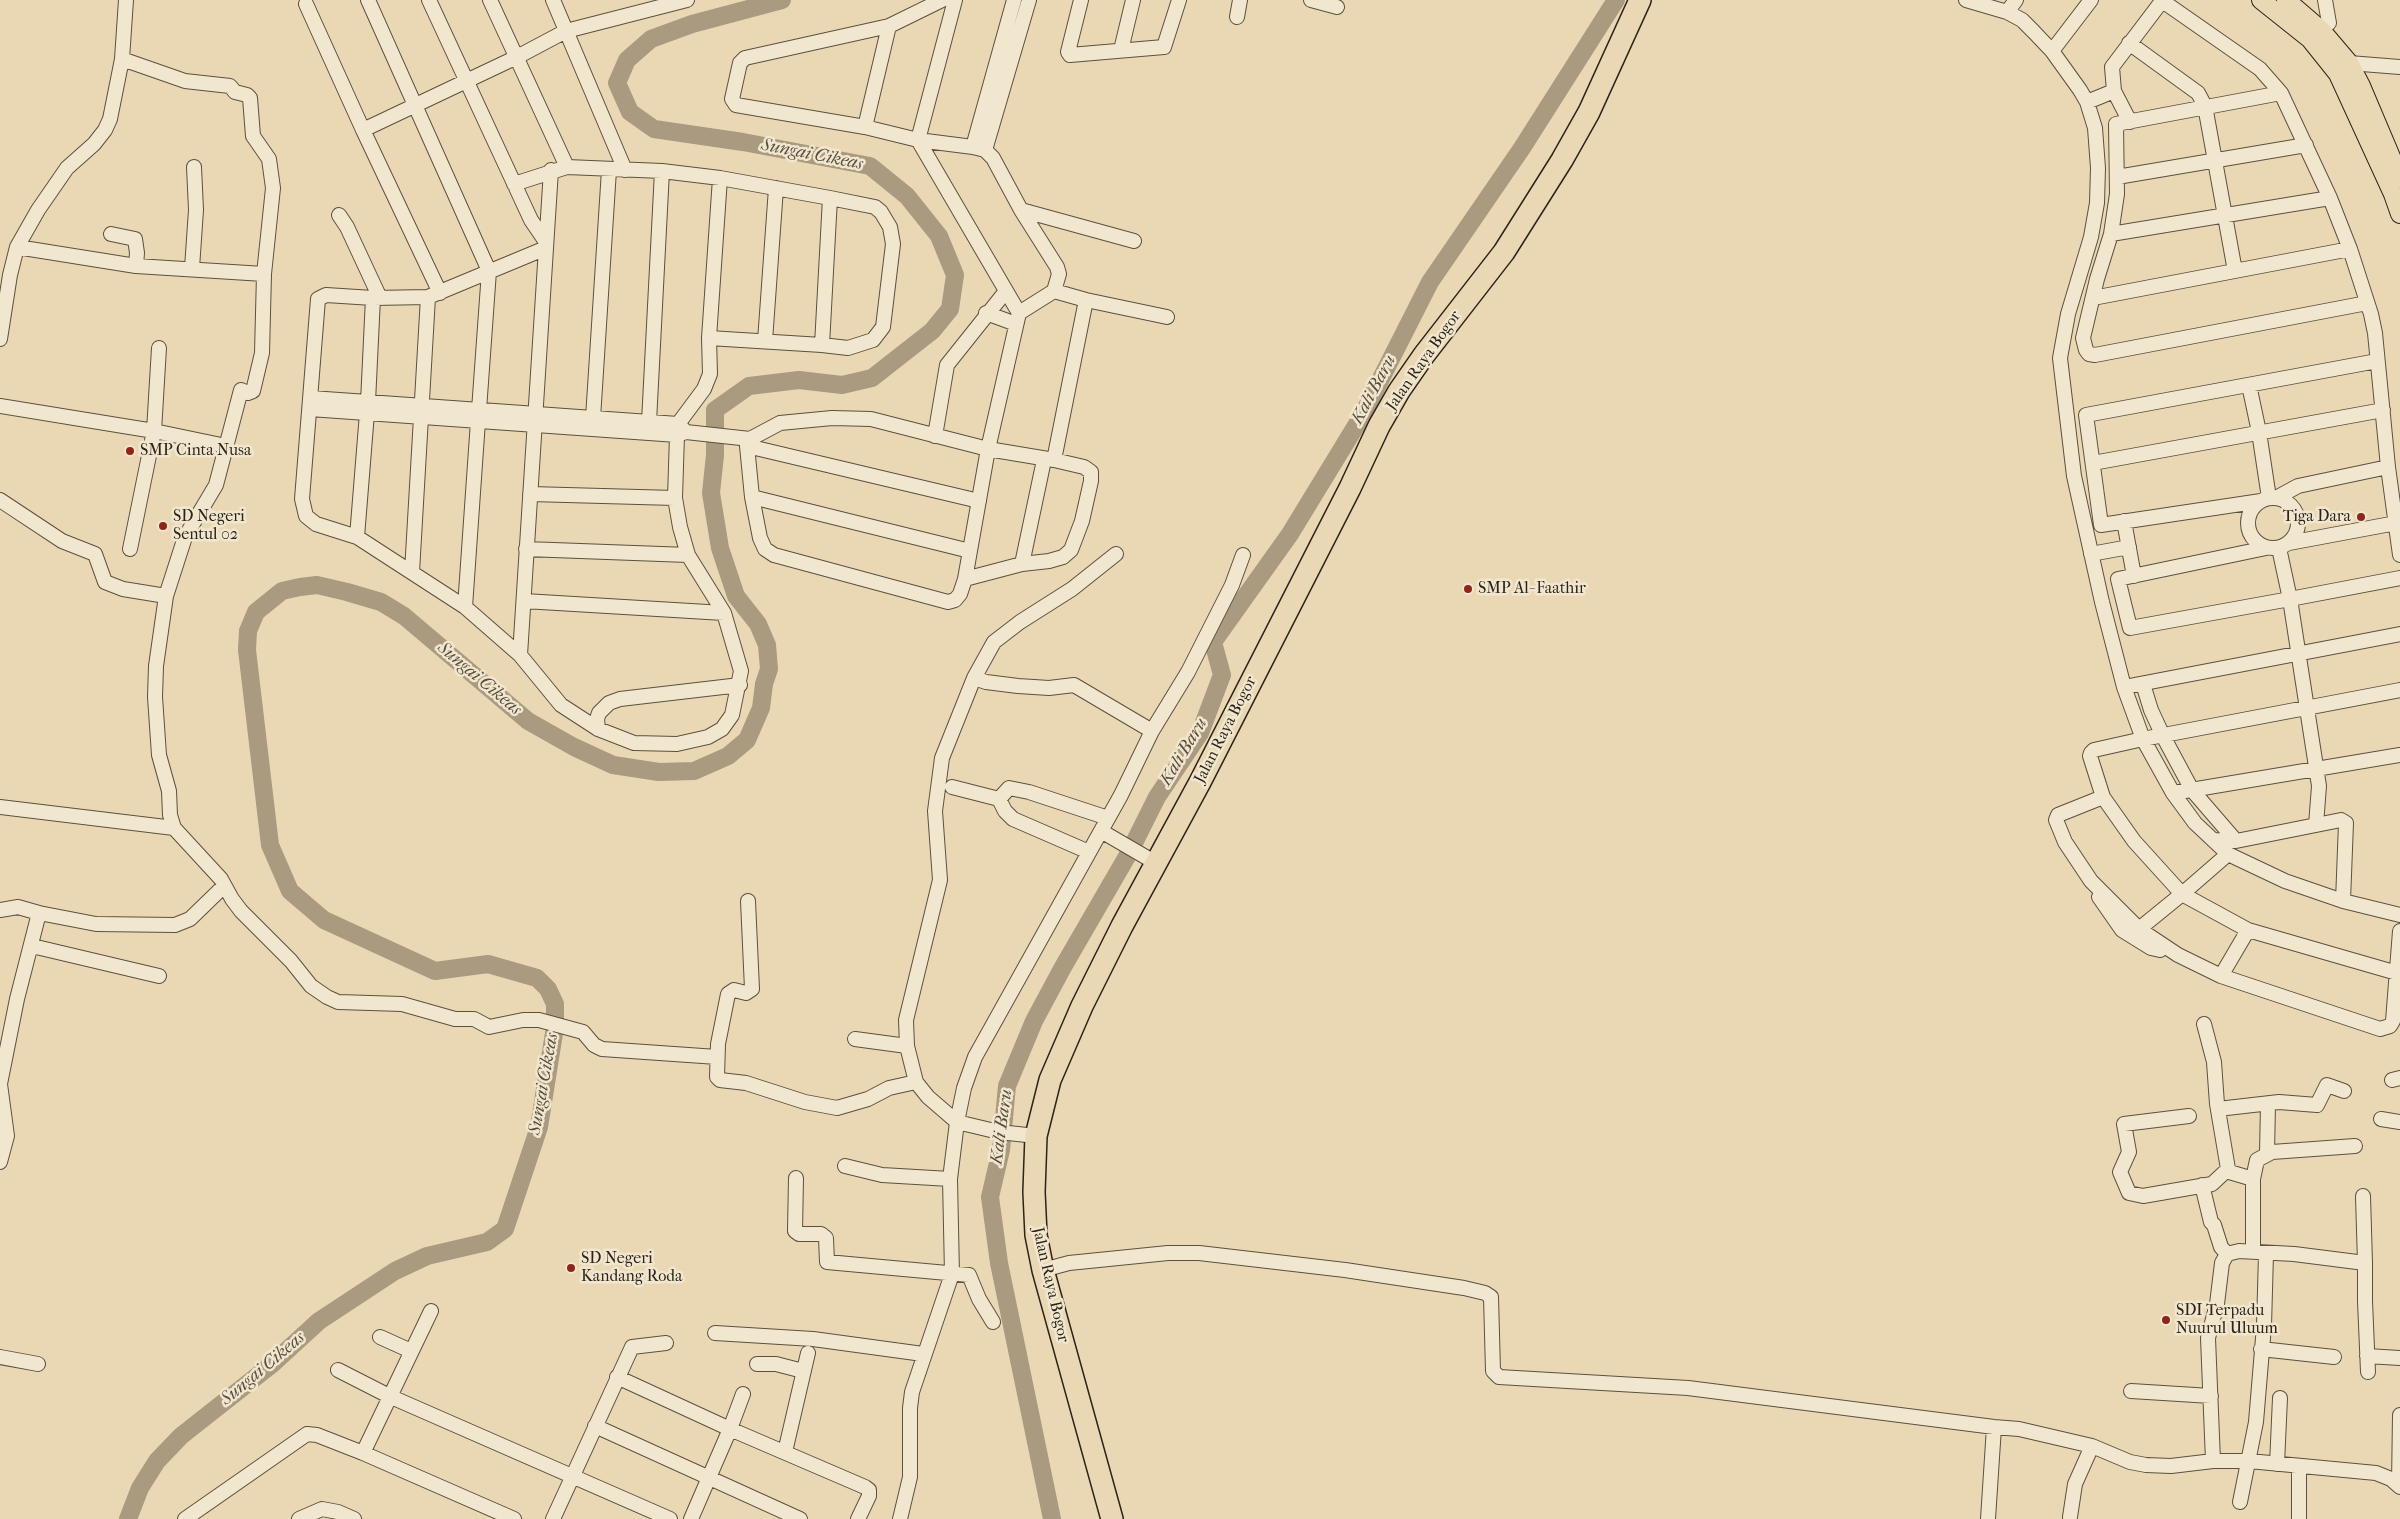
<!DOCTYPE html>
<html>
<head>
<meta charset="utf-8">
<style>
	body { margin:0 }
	canvas { display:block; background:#ead8b4 }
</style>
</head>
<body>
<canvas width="2400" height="1519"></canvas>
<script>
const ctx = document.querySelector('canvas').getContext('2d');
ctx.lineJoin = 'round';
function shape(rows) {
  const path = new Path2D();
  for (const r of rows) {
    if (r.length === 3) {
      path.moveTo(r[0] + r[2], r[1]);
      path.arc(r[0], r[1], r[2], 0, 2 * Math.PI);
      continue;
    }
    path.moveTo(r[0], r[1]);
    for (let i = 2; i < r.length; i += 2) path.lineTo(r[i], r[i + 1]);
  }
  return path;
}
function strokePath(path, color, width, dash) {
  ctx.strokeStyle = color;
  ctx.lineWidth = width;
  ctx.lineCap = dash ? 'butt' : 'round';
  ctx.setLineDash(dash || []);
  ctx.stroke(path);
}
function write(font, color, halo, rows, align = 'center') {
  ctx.font = font + ' "IM FELL French Canon",serif';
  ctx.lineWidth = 5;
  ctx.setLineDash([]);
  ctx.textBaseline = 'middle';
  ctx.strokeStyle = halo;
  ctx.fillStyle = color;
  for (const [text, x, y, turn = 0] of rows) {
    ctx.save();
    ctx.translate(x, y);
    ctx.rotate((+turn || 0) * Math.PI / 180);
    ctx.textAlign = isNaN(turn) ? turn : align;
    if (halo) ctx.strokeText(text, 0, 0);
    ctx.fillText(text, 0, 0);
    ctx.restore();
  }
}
strokePath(shape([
	[128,1519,140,1488,157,1461,181,1436,271,1365,319,1321,395,1271,427,1256,487,1242,505,1229,539,1127,555,1027,555,1004,548,989,537,978,488,964,435,971,324,920,290,891,270,845,247,650,248,631,256,612,282,591,300,587,317,585,347,592,381,602,404,616,528,721,574,747,613,765,659,772,694,771,728,756,747,740,761,708,764,684,769,669,767,645,758,624,736,596,720,548,711,493,715,455,715,410,749,386,799,380,842,385,872,378,932,331,950,309,955,275,939,236,907,196,870,166,743,142,654,129,630,112,617,83,627,60,651,39,692,24,782,0],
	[1052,1519,999,1263,990,1197,1001,1150,1007,1086,1034,1021,1063,967,1129,853,1157,797,1200,733,1222,675,1213,642,1290,534,1362,416,1430,282,1522,148,1616,0]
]), '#a99a80', 18);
const minor = shape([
	[368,0,489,271,479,410],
	[429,0,531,220,546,242],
	[490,0,567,167],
	[553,0,625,170],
	[942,0,889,26,745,58,740,63,732,99,736,105,865,127,918,140,973,147,985,150,993,158,1021,210,1057,267,1059,274,1054,291,1019,313,988,449,965,579],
	[955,0,918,140,1019,313],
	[1081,0,1068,52,1070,55,1164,47,1179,0],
	[1311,0,1337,7],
	[1966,0,2007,12,2022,20,2033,31,2052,51,2080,90,2087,102,2095,128,2098,168,2097,203,2091,237,2068,314,2060,358,2074,476,2102,602,2124,687,2143,739,2173,793,2195,823,2228,854,2285,881,2343,901,2400,915],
	[2161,0,2260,69,2281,93,2330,198,2350,249,2371,314,2375,333,2388,467,2400,555],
	[306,4,363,130],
	[2007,12,2016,0],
	[1237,17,1240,0],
	[2321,30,2329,23,2325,0],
	[2129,43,2198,93,2205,106,2235,271],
	[1121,50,1133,0],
	[2052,51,2091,0],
	[2349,63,2400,67],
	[2114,91,2130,122],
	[2281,93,2116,124,2117,194,2111,234,2097,279,2083,338,2086,350,2089,354,2095,355,2367,303],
	[2087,102,2114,91,2112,67,2162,1],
	[865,127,889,26],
	[973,147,1014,0],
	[985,150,1029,0],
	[2117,177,2306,145],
	[514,184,567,167,662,171,720,178,830,198,875,207,881,212,890,227,893,244,883,327,873,340,848,348,822,345,709,338],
	[1021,210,1134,241],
	[339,215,347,227,380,298],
	[111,234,135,239,137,253,136,266],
	[2111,234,2330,198],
	[17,247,136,266,264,274],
	[192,268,196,210,194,167],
	[1054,291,1086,300,1167,317],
	[440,293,363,130,517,57,566,31,687,0],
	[428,297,373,298,326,295,318,299,302,499,306,516,316,524,357,537,465,607,520,655,561,705,598,729,634,743,677,744,708,737,722,729,732,715,741,671,724,613,688,555,680,527,675,498,677,435,678,424,704,389,710,374,709,338,720,178],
	[2093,298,2350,249],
	[986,313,1016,324],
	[0,339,10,275,17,247,38,210,67,168,94,144,105,130,110,119,122,59,126,0],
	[765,341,776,188],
	[822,345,830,198],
	[2249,385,2259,432,2269,498],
	[368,402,373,298],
	[0,406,154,431,226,446],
	[310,409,677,435,686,432,678,424,311,398],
	[593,418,609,170],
	[832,418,871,419,988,449,1054,460,1084,467,1091,472,1091,481,1082,521,1071,550,1063,557,1049,561,1022,564,965,579,960,594,955,600,948,602,774,555,765,549,760,538,752,497,747,446,750,439,780,423,832,418],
	[649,422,662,171],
	[686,432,750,439],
	[935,436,947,365,1006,291],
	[747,446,979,501],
	[1054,460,1086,300],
	[2093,463,2383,410],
	[530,494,675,498],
	[752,497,970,551],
	[2273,523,25],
	[2276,498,2298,486,2388,467],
	[0,500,62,541,95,554,105,582,123,589,166,596,185,537,216,485,241,390,248,393,253,391,262,353,264,274,273,188,269,159,253,136,250,98,247,95,235,92,230,86,185,81,122,59],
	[2261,501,2101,525,2086,415,2377,361],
	[2124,521,2134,576],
	[357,537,367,413],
	[2289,543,2396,523],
	[2279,548,2290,599,2400,578],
	[130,549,154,431,159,348],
	[526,549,688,555],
	[2091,554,2129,547],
	[1022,564,1044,460],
	[412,572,428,297,546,248],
	[166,596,156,666,155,697,159,755,169,791,170,815,174,828,221,879,232,899,241,911,291,961,311,986,327,997,338,1002,402,1004,455,1019,474,1019,489,1027,523,1020,539,1020,583,1032,594,1045,602,1049,717,1057],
	[524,601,724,613],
	[465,607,478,421],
	[520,655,551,170],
	[974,678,986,682,1018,686,1049,688,1074,685,1152,731],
	[2143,684,2151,710,2163,736,2192,790,2236,841],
	[2124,687,2400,634],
	[598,729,597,719,599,713,609,703,620,699,740,685],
	[952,787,999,799,1005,811,1013,819,1089,852],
	[2173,793,2400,755],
	[2103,797,2058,815,2056,820,2065,842,2091,881,2139,929,2182,894,2248,930,2397,973],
	[999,799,1009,788,1029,792,1108,818],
	[0,807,174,828],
	[2316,825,2341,820,2346,823,2343,901],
	[1101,831,1156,863],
	[2213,840,2236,841,2316,825,2319,786,2290,599,2130,628,2118,579,2266,548],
	[2228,854,2182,894,2134,841,2103,797,2090,756,2091,753,2094,750,2143,739,2400,690],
	[2099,897,2122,930,2151,948,2160,950],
	[748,901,752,989,746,993,734,990,728,994,718,1044,717,1077,720,1080,746,1083,805,1102,837,1108,868,1099,889,1088,916,1082],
	[0,910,18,907,39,913,17,999,0,1084,7,1136,0,1162],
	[39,913,96,924,175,925,190,919,224,886],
	[2139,929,2178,955,2221,976,2380,1029,2390,1026,2393,1021,2400,931],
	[32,946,159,976],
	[2221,976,2248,930],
	[855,1039,907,1046],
	[2392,1080,2400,1078],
	[2218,1109,2279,1102,2317,1105,2327,1085,2344,1091],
	[2189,1116,2124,1124,2129,1152,2120,1172,2129,1193,2143,1196,2212,1184,2228,1169,2217,1104,2214,1062,2204,1024],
	[2381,1119,2400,1122],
	[1036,1136,999,1132,957,1122,928,1097,916,1082,907,1046,906,1020,940,880,935,811,942,758,974,678,994,642,1020,622,1072,589,1116,554],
	[2267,1153,2268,1104],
	[845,1166,882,1175,950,1179],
	[2226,1171,2253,1179],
	[796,1178,795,1231,799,1234,821,1234,826,1238,827,1262,969,1275,979,1299,993,1322],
	[2202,1185,2211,1222,2214,1225,2221,1247,2227,1254],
	[2363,1196,2365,1263],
	[2253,1252,2253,1179,2257,1160,2272,1152,2355,1146],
	[1043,1270,1069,1263,1168,1253,1199,1253,1345,1270,1464,1288,1485,1293,1491,1297,1493,1371,1499,1377,1688,1388,1994,1427,2019,1429,2092,1446,2130,1462,2146,1465,2171,1466,2213,1461,2249,1461,2376,1473,2391,1479,2400,1487],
	[715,1333,813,1339,923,1354],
	[380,1337,411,1351],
	[2261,1349,2334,1357],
	[2367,1356,2400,1358],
	[0,1357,38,1364],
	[757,1364,776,1364,803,1371],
	[338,1370,389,1396,670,1519],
	[617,1377,730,1429,865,1487,869,1490,869,1496,858,1519],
	[2131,1391,2211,1396],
	[595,1426,800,1519],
	[785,1452,808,1353],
	[363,1453,431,1311],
	[2213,1461,2208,1338,2217,1304,2222,1263,2227,1254,2239,1251,2294,1254,2365,1263,2365,1301,2368,1372],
	[2277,1464,2280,1398],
	[2399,1484,2400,1415],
	[2240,1502,2256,1422,2264,1326,2266,1254],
	[2070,1517,2075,1484,2092,1446],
	[185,1519,307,1434,317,1435,363,1453,514,1519],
	[299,1519,322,1509,338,1512,354,1519],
	[553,1519,632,1347,666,1343],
	[691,1519,730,1429,743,1394],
	[900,1519,910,1477,910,1408,912,1392,952,1274,950,1179,957,1122,964,1088,975,1057,1121,795,1152,731,1188,672,1232,585,1243,555],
	[1988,1519,1994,1427],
	[2299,1519,2299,1467]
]);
const major = shape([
	[2261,0,2310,39,2338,74,2393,194,2400,214],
	[2286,0,2321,30,2349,63,2361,86,2400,178]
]);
const highway = shape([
	[1112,1519,1043,1270,1036,1235,1034,1192,1036,1136,1050,1080,1082,1006,1122,926,1200,782,1350,488,1379,426,1399,391,1424,355,1504,252,1562,160,1589,112,1640,0]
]);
strokePath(minor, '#5c5040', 16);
strokePath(major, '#2c231a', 20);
strokePath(highway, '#2c231a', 24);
strokePath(minor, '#f1e6ce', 14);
strokePath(major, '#ead8b4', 18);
strokePath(highway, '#ead8b4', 21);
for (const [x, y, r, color] of [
	[130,451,5,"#8f2418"],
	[2361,517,5,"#8f2418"],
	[163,526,5,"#8f2418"],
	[1468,589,5,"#8f2418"],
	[571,1268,5,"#8f2418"],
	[2166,1320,5,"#8f2418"]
]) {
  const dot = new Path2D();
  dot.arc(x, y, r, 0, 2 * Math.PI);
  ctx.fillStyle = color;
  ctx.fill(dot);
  strokePath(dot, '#f1e6ce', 2);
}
write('16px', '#2c231a', '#f1e6ce', [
	["Jalan Raya Bogor",1424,361,-55],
	["Jalan Raya Bogor",1226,730,-63],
	["Jalan Raya Bogor",1050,1285,77]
]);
write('16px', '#2c231a', '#f1e6ce', [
	["SMP Cinta Nusa",140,451],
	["SD Negeri",173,517],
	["Sentul 02",173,535],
	["Tiga Dara",2351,517,"right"],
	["SMP Al- Faathir",1478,589],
	["SD Negeri",581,1259],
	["Kandang Roda",581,1277],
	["SDI Terpadu",2176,1311],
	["Nuurul Uluum",2176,1329]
], 'left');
write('italic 18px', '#584d3e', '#f1e6ce', [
	["Sungai Cikeas",812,155,11],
	["Kali Baru",1374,390,-62],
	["Sungai Cikeas",479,679,40],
	["Kali Baru",1184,752,-59],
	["Sungai Cikeas",544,1084,-80],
	["Kali Baru",1002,1127,-82],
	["Sungai Cikeas",263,1369,-40]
]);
</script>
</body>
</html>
